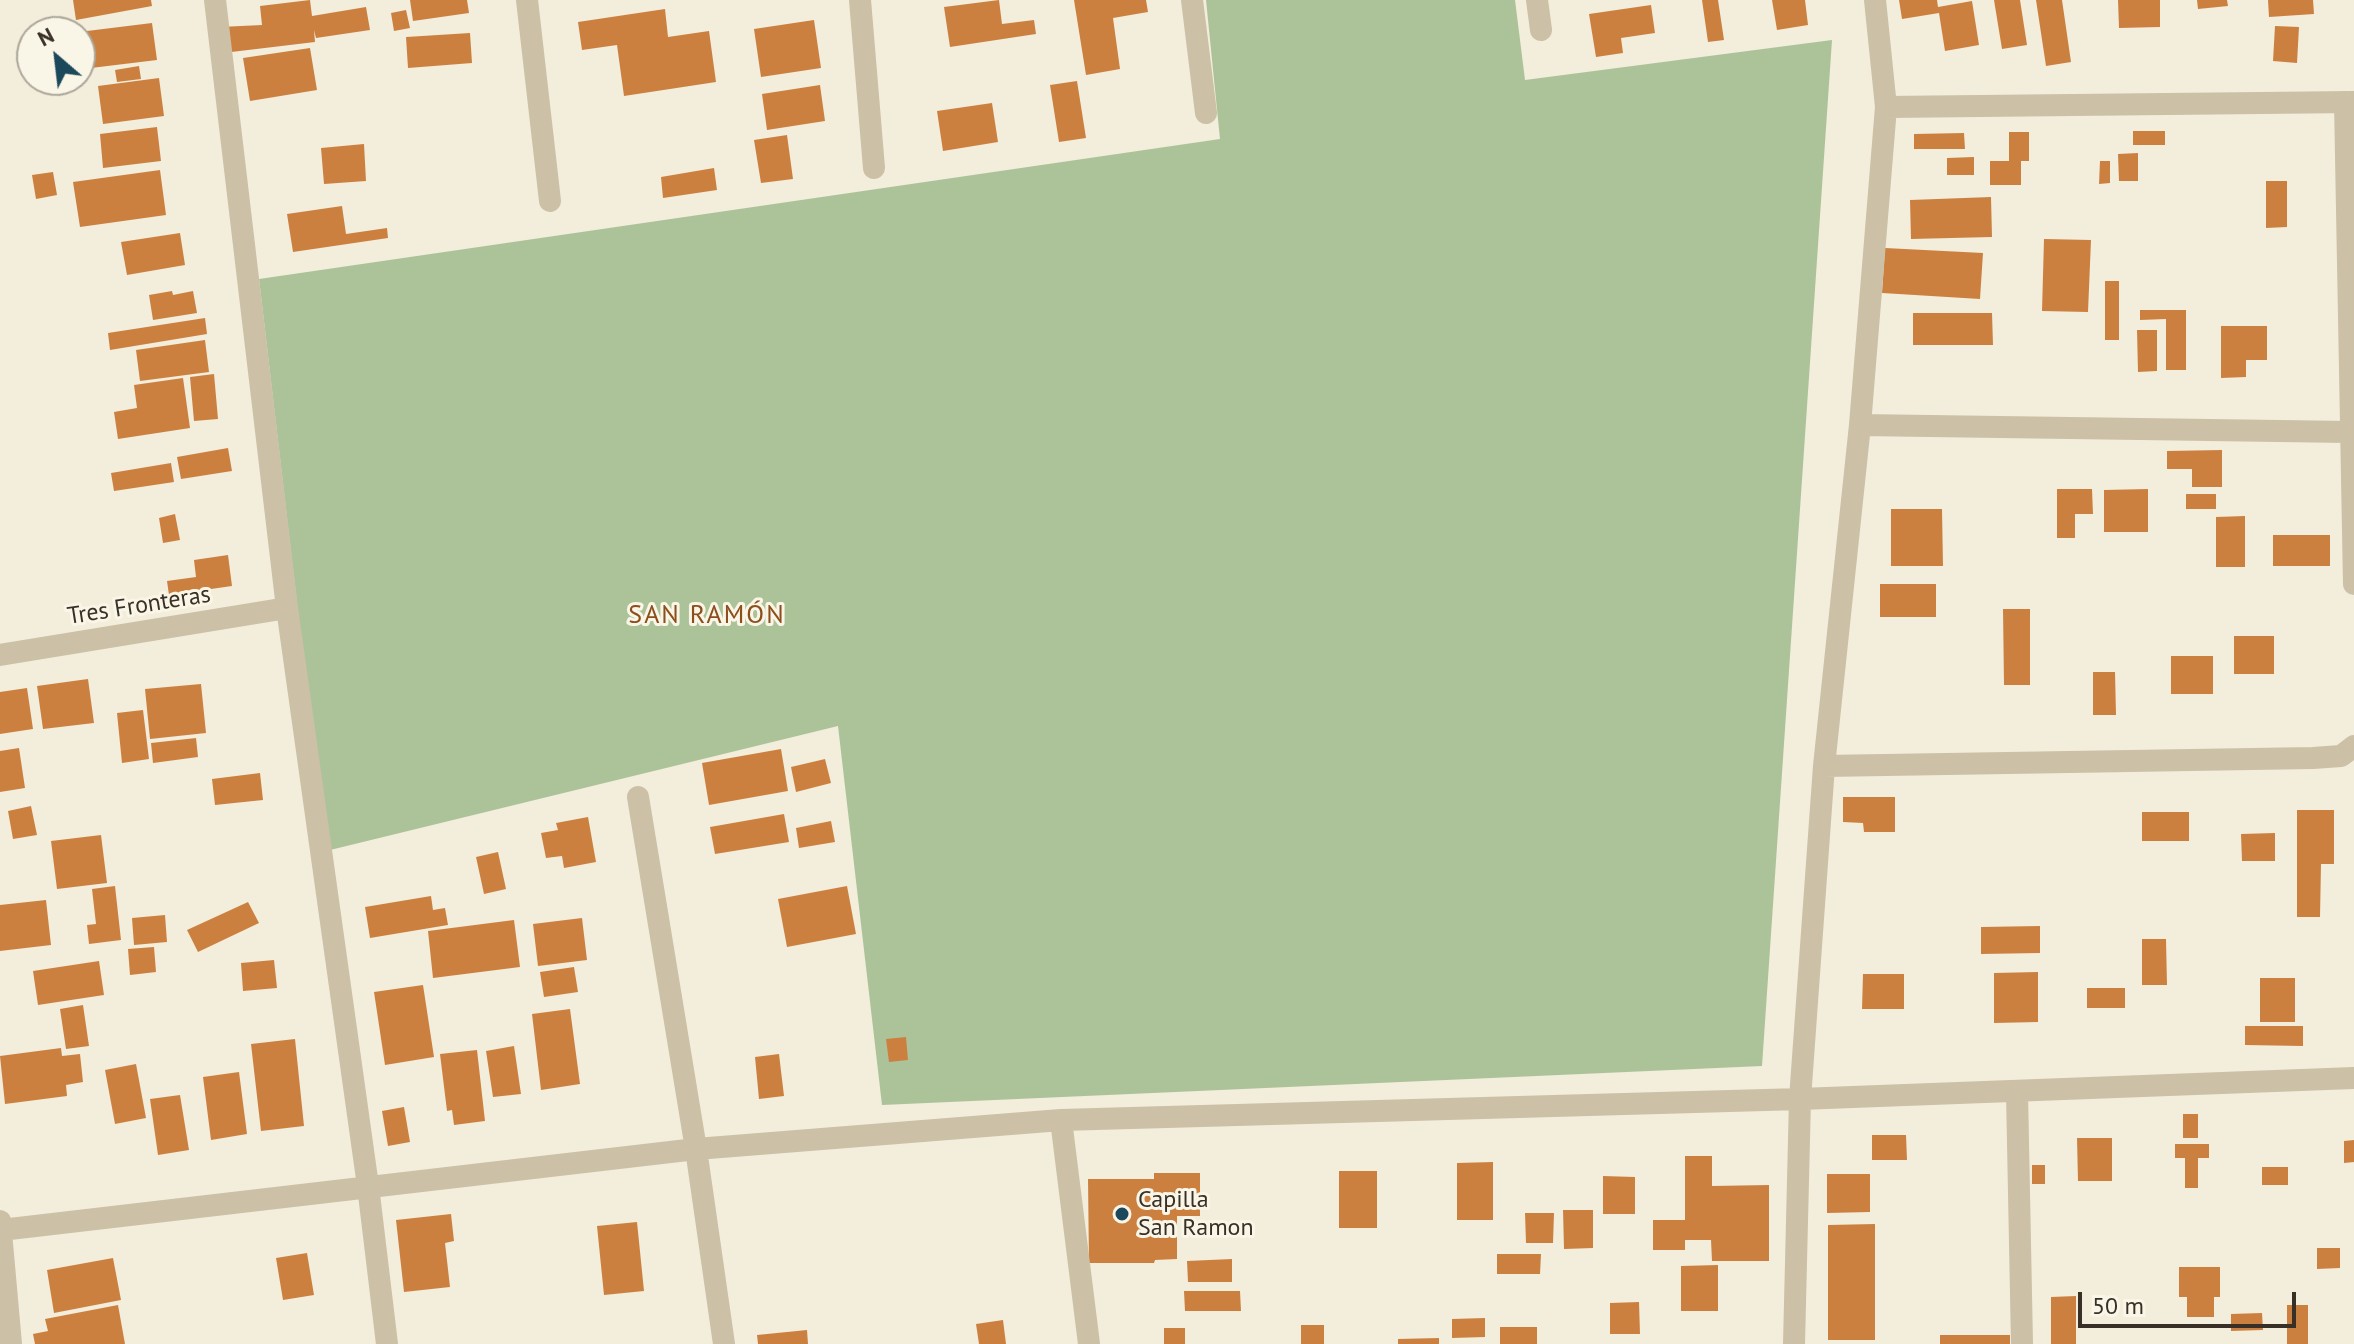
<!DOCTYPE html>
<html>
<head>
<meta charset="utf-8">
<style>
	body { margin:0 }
	#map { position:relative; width:2354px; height:1344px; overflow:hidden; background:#f3eddb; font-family:"PT Sans",sans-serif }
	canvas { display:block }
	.north { position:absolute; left:16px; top:16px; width:80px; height:80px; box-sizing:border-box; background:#faf6e7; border:2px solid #aca79a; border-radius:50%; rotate:332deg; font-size:22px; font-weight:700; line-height:32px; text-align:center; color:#383027 }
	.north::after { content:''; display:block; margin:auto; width:28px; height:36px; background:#1b495b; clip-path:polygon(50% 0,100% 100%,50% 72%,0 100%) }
	.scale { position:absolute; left:2078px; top:1292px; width:218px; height:36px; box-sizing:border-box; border:4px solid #383027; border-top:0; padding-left:10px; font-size:24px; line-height:28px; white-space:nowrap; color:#383027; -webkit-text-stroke:6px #faf6e7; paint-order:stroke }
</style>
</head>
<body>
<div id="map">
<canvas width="2354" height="1344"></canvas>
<div class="north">N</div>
<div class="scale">50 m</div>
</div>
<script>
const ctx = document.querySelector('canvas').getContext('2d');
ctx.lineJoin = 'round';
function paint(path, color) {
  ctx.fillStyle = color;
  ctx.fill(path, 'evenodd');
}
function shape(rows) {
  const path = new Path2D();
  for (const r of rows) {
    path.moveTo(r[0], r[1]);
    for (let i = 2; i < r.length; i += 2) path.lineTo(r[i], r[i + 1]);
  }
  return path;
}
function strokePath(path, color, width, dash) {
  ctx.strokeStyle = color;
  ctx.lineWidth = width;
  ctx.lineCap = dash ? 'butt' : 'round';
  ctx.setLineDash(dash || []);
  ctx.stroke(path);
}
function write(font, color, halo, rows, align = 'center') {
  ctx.font = font + ' "PT Sans",sans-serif';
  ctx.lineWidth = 6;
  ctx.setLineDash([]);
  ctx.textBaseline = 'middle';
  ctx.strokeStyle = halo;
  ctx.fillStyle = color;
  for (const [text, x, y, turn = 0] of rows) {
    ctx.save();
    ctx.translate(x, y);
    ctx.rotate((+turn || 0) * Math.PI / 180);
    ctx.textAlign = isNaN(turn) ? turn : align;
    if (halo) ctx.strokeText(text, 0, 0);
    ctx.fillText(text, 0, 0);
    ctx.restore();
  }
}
paint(shape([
	[1206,0,1515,0,1525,80,1832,40,1762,1066,882,1105,838,726,326,851,259,279,1220,139]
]), '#acc39a');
paint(shape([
	[73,0,151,0,152,6,76,20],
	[310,0,312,16,366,7,370,30,316,38,314,30,315,42,223,53,220,27,262,25,260,6],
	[410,0,467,0,469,13,413,21],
	[999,0,1002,24,1034,20,1036,34,950,47,944,7],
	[1074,0,1146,0,1148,12,1113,18,1120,69,1086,75],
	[1702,0,1718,0,1724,40,1708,42],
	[1772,0,1805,0,1808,25,1777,30],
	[1899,0,1937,0,1938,7,1972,1,1979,45,1945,51,1939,13,1902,19],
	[1994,0,2020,0,2027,45,2002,49],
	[2036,0,2062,0,2071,62,2046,66],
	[2118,0,2160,0,2160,27,2119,28],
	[2197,0,2227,0,2228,6,2198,9],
	[2268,0,2313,0,2314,14,2269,17],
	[1651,5,1655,33,1621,38,1623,53,1596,57,1589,14],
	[665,9,668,37,709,31,716,82,624,96,617,45,582,50,578,22],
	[406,10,410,28,394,31,391,13],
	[814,20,821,68,761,77,754,29],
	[152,23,157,60,91,68,87,31],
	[2275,26,2299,27,2297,63,2273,61],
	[470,33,472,63,408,68,406,37],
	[310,48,317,90,250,101,243,58],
	[139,66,141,79,117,82,115,70],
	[159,78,164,116,103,124,98,86],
	[1077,81,1086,138,1059,142,1050,85],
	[820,85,825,121,767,130,762,94],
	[992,103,998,142,943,151,937,111],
	[157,127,161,161,103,168,100,134],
	[2133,131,2165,131,2165,145,2133,145],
	[2009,132,2029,132,2029,161,2021,161,2021,185,1990,185,1990,161,2009,161],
	[1964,133,1965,149,1914,149,1914,134],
	[787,135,793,179,761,183,754,140],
	[364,144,366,181,324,184,321,148],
	[2138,153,2138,181,2119,181,2118,154],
	[1974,157,1974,175,1947,175,1947,158],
	[2100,161,2110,161,2110,183,2099,184],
	[714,168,717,190,663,198,661,177],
	[160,170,166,215,80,227,73,182],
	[53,172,57,195,36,199,32,175],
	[2266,181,2287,181,2287,227,2266,228],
	[1991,197,1992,237,1911,239,1910,200],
	[342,206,346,234,387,228,388,238,293,252,287,214],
	[180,233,185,265,127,275,121,242],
	[2044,239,2091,240,2088,312,2042,311],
	[1885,248,1983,253,1980,299,1882,293],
	[2105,281,2119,281,2119,340,2105,340],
	[172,291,173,295,193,291,197,313,153,320,149,295],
	[2140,310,2186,310,2186,370,2166,370,2166,319,2140,320],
	[1913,313,1992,313,1993,345,1913,345],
	[205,318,207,334,110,350,108,333],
	[2221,326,2267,326,2267,360,2246,360,2246,377,2221,378],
	[2137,330,2157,330,2157,371,2138,372],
	[205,340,209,372,140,381,136,350],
	[214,374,218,419,194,421,190,377],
	[183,378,190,428,118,439,114,412,137,408,134,385],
	[228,448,232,471,181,479,177,457],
	[2222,450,2222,487,2192,487,2192,469,2167,469,2167,451],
	[171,463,174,482,114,491,111,473],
	[2057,489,2092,489,2093,514,2075,514,2075,538,2057,538],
	[2148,489,2148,532,2104,532,2104,490],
	[2186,494,2216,494,2216,509,2186,509],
	[1891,509,1942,509,1943,566,1891,566],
	[175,514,180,540,163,543,159,518],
	[2245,516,2245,567,2216,567,2216,517],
	[2273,535,2330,535,2330,566,2273,566],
	[228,555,232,586,169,595,167,581,196,577,194,560],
	[1880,584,1936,584,1936,617,1880,617],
	[2003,609,2030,609,2030,685,2004,685],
	[2234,636,2274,636,2274,674,2234,674],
	[2171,656,2213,656,2213,694,2171,694],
	[2093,672,2115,672,2116,715,2093,715],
	[88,679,94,723,43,729,37,686],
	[201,684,206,733,150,739,145,689],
	[27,688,33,729,0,734,0,692],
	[143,710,149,759,122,763,117,713],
	[196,738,198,757,153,763,151,743],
	[19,748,25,788,0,792,0,751],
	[781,749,788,791,709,805,702,763],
	[825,759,831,783,796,792,791,767],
	[260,773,263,800,215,805,212,779],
	[1843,797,1895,797,1895,832,1864,832,1863,823,1843,822],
	[31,806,37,835,13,839,8,811],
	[2297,810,2334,810,2334,864,2321,864,2320,917,2297,917],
	[2142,812,2189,812,2189,841,2142,841],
	[784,814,789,842,715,854,710,827],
	[588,817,596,862,564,868,562,856,546,858,541,833,558,830,556,823],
	[831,821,835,842,799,848,796,828],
	[2275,833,2275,861,2242,861,2241,834],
	[101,835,107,883,57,889,51,841],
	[498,852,506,889,484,894,476,857],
	[115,886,121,940,89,944,87,925,96,924,92,889],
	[847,886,856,934,787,947,778,899],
	[431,896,433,910,445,908,448,925,370,938,365,907],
	[46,900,51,945,0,951,0,905],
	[248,902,259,923,198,952,187,930],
	[165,915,167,942,134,945,132,918],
	[582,918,587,960,538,966,533,924],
	[514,920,520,967,433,978,428,931],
	[2040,926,2040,953,1981,954,1981,927],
	[2142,939,2166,939,2167,985,2142,985],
	[154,947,156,972,130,975,128,949],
	[274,960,277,988,243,991,241,963],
	[99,961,104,995,38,1005,33,971],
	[574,967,578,992,544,997,540,972],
	[2038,972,2038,1022,1994,1023,1994,973],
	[1863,974,1904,974,1904,1009,1862,1009],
	[2260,978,2295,978,2295,1022,2260,1022],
	[423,985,434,1057,385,1065,374,992],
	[2087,988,2125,988,2125,1008,2087,1008],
	[83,1005,89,1046,66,1049,60,1009],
	[570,1009,580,1084,541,1090,532,1014],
	[2245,1026,2303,1026,2303,1046,2245,1045],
	[906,1037,908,1060,889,1062,886,1039],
	[295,1039,304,1126,261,1131,251,1044],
	[514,1046,521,1094,493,1097,486,1051],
	[61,1048,62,1056,80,1054,83,1082,66,1085,67,1096,5,1104,0,1056],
	[477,1050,485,1121,454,1125,452,1110,447,1111,440,1054],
	[779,1054,784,1096,759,1099,755,1057],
	[136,1064,146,1118,115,1124,105,1070],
	[239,1072,247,1134,211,1140,203,1077],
	[180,1095,189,1150,158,1155,150,1099],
	[404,1107,410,1142,388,1146,382,1111],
	[2183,1114,2198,1114,2198,1138,2183,1138],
	[1872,1135,1906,1135,1907,1160,1872,1160],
	[2077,1138,2112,1138,2112,1181,2078,1181],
	[2354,1140,2354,1162,2344,1163,2344,1141],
	[2175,1144,2209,1144,2209,1158,2198,1158,2198,1188,2185,1188,2185,1158,2175,1158],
	[1685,1156,1712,1156,1712,1186,1769,1185,1769,1261,1712,1261,1711,1240,1685,1240,1685,1250,1653,1250,1653,1220,1685,1220],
	[1493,1162,1493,1220,1457,1220,1457,1163],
	[2032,1165,2045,1165,2045,1184,2032,1184],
	[2262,1167,2288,1167,2288,1185,2262,1185],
	[1339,1171,1377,1171,1377,1228,1339,1228],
	[1154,1173,1200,1173,1200,1216,1177,1216,1177,1259,1155,1260,1154,1263,1089,1263,1088,1179,1154,1179],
	[1827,1174,1870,1174,1870,1212,1827,1213],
	[1603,1176,1635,1177,1635,1214,1603,1214],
	[1563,1210,1593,1210,1593,1248,1564,1249],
	[1525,1213,1554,1213,1553,1243,1526,1243],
	[451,1214,454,1241,445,1243,450,1287,404,1292,396,1220],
	[637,1222,644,1291,604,1295,597,1226],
	[1875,1224,1875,1340,1828,1340,1828,1225],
	[2317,1248,2340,1248,2340,1268,2317,1269],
	[307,1253,314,1295,283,1300,276,1258],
	[1497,1254,1541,1254,1540,1274,1497,1274],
	[113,1258,121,1300,54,1313,47,1270],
	[1232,1259,1232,1282,1188,1282,1187,1261],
	[1718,1265,1718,1311,1681,1311,1681,1266],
	[2179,1267,2220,1267,2220,1297,2214,1297,2214,1317,2187,1317,2187,1297,2179,1297],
	[1184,1291,1240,1291,1241,1311,1185,1311],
	[2076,1296,2076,1344,2051,1344,2051,1297],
	[1639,1302,1640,1334,1610,1334,1610,1303],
	[118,1305,125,1344,35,1344,33,1334,48,1331,45,1319],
	[2287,1305,2308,1305,2308,1344,2287,1344],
	[2262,1313,2263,1330,2231,1331,2231,1314],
	[1485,1318,1485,1337,1452,1338,1452,1319],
	[1003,1320,1006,1344,979,1344,976,1324],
	[1301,1325,1324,1325,1324,1344,1301,1344],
	[1500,1327,1537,1327,1537,1344,1500,1344],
	[1164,1328,1185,1328,1185,1344,1164,1344],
	[807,1330,808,1344,758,1344,757,1335],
	[1940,1335,2010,1335,2010,1344,1940,1344],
	[1439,1338,1439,1344,1398,1344,1398,1339]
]), '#cc8040');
strokePath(shape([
	[215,0,287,608,368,1186,387,1344],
	[527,0,550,201],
	[860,0,874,168],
	[1192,0,1206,113],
	[1537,0,1541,30],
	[2345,102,2354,584],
	[1886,107,2354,102],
	[1860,425,2349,432],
	[0,655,287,608],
	[1824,766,2313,758,2341,756,2354,746],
	[638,797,696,1149,724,1344],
	[2017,1092,2022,1344],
	[1061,1120,1089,1344],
	[0,1221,11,1344],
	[1,1230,696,1149,1061,1120,1800,1099,2354,1078],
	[1794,1344,1800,1099,1824,766,1860,425,1886,107,1875,0]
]), '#ccc0a6', 22);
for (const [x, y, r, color] of [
	[1122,1214,8,"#1b495b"]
]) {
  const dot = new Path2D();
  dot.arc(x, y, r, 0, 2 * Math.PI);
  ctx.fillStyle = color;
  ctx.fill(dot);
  strokePath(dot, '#faf6e7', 3);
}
write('24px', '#383027', '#faf6e7', [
	["Tres Fronteras",139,606,-9]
]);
write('24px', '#383027', '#faf6e7', [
	["Capilla",1138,1200],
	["San Ramon",1138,1228]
], 'left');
ctx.letterSpacing = '2px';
write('26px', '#8b4e1c', '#faf6e7', [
	["SAN RAMÓN",707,616]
]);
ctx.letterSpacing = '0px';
</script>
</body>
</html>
